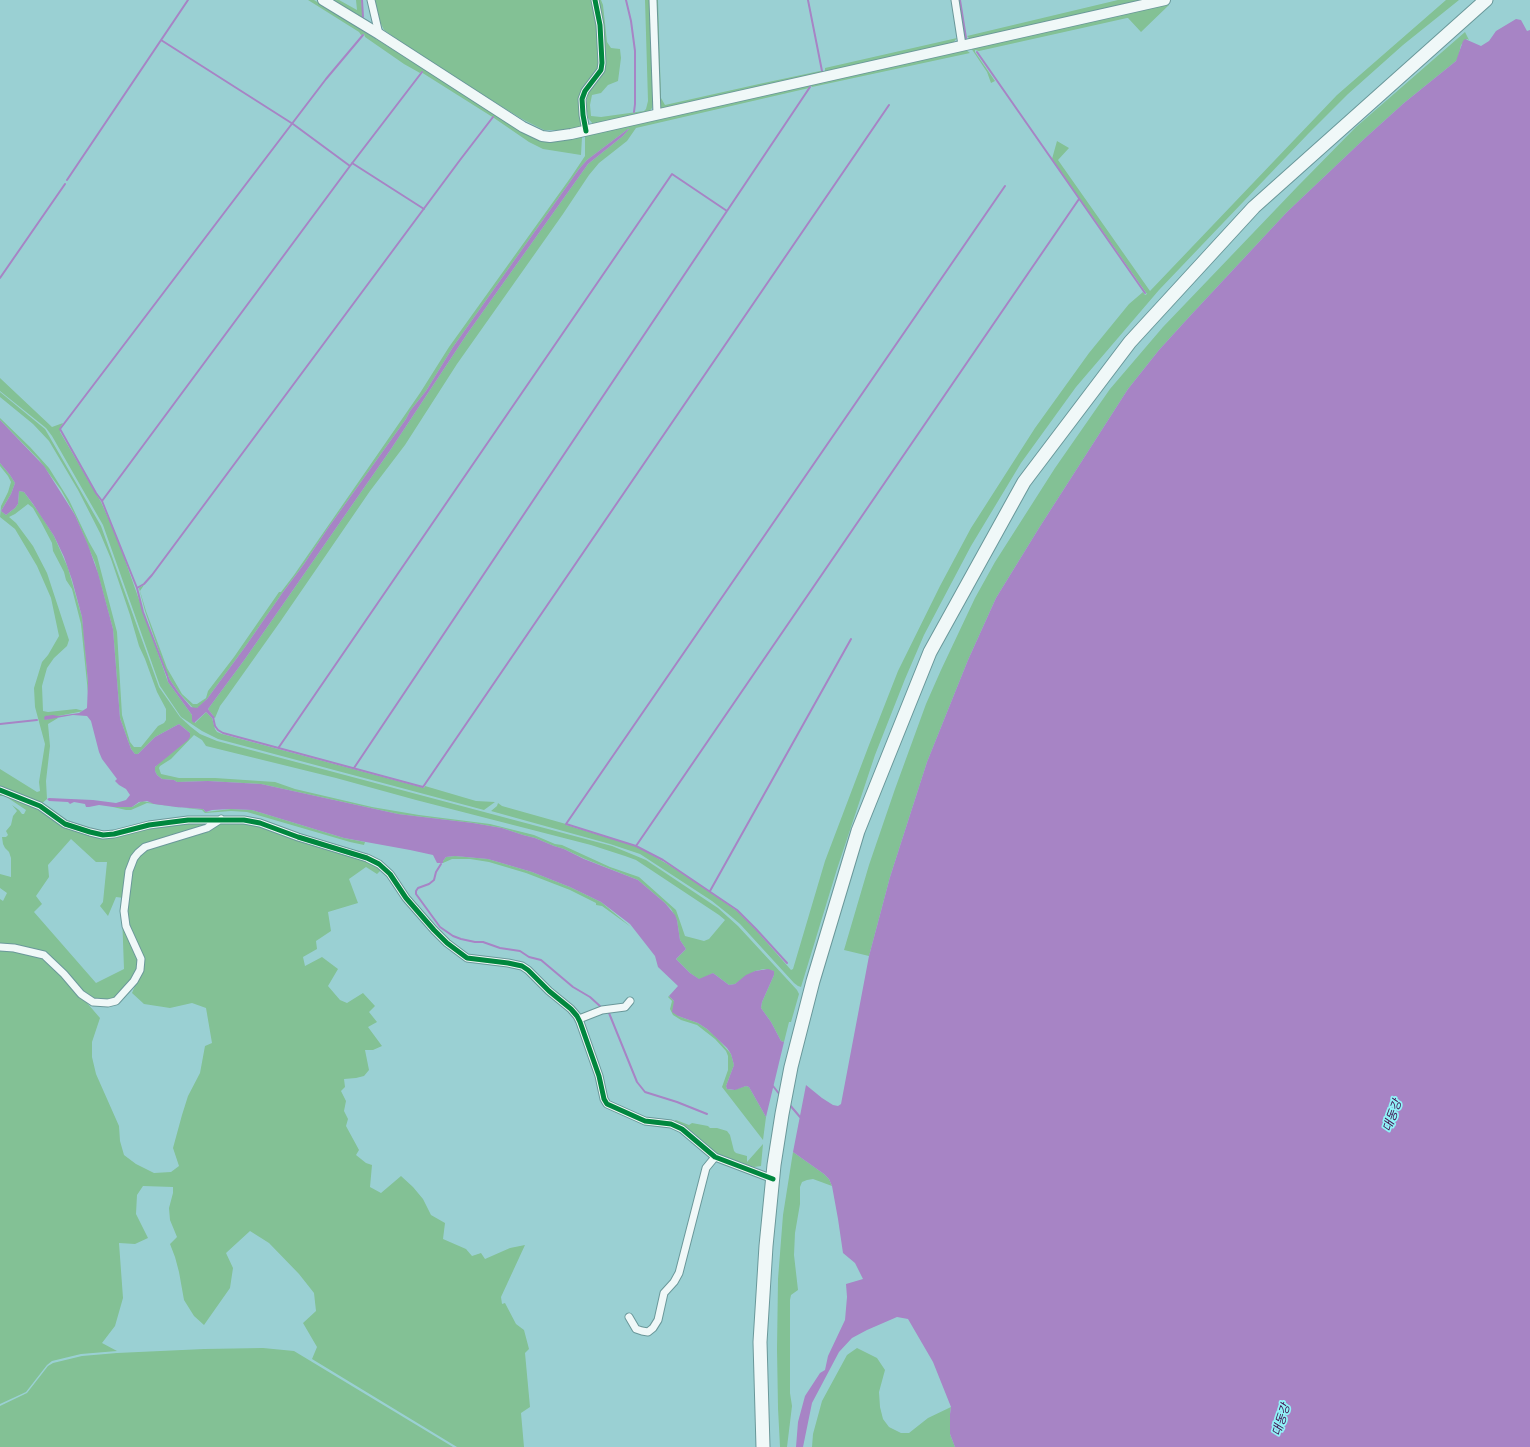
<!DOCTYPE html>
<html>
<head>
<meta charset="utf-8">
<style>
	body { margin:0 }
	canvas { display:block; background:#9ad0d3 }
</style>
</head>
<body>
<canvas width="1530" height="1447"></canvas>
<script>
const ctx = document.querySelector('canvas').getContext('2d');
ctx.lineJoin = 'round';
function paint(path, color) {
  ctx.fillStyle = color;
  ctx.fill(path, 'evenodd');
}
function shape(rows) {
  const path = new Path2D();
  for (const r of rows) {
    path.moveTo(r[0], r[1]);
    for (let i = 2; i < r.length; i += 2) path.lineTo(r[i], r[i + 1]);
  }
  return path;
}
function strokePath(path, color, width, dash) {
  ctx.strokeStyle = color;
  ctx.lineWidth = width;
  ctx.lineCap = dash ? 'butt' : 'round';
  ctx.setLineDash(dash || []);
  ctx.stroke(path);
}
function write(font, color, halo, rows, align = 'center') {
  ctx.font = font + ' Poppins,"Noto Sans KR",sans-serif';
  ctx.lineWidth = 3.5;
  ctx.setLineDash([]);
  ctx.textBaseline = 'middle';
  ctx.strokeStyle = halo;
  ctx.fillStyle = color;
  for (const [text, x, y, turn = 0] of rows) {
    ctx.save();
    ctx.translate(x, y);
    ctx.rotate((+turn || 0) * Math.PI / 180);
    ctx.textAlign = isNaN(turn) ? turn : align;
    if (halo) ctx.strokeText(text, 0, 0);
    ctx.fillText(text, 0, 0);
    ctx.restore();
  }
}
paint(shape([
	[308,0,314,0,494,113,541,140,555,142,582,137,581,155,543,149,529,142,494,118,421,72,420,73,404,64,365,37,364,34,361,35,359,32],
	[332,0,339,0,357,10,356,0,361,0,363,17,360,18],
	[375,0,592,0,598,34,599,63,597,70,584,88,582,127,564,130,544,130,522,119,428,61,384,30,380,22],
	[597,0,601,0,603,5,607,42,611,48,620,49,621,58,618,81,608,85,601,93,592,95,590,105,591,116,601,117,644,111,646,109,648,101,645,0,649,0,653,99,652,108,649,112,593,124,588,118,586,104,588,94,600,77],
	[654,0,658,0,661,98,665,105,759,84,820,71,825,71,825,68,957,38,953,43,662,109,660,108],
	[1118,0,1144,0,970,39,967,36],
	[1446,0,1459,0,1403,45,1348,94,1308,134,1159,290,1076,387,1021,463,971,546,924,635,905,679,875,755,837,869,801,987,798,986,794,983,740,924,727,913,712,901,640,854,610,844,491,811,497,806,498,803,502,806,566,824,566,825,636,846,647,852,684,874,737,911,755,929,791,970,793,969,825,861,869,745,898,671,940,586,971,528,1035,428,1089,353,1129,304,1143,292,1145,295,1147,294,1052,159,1057,141,1069,148,1058,160,1150,291,1337,95],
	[1162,5,1169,5,1141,32,1128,18,1127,18,979,51,975,50,975,52,995,81,991,83,987,72,971,48],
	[1465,32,1469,40,1467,39,1461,45,1458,58,1456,61,1404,103,1363,140,1287,212,1190,316,1159,350,1128,389,1039,528,996,598,968,660,927,762,890,877,869,956,844,950,869,865,895,789,926,704,941,670,975,598,995,562,1055,468,1110,389,1163,327,1298,186,1356,127],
	[966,50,970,53,812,87,811,86,809,88,636,128,627,141,599,163,589,175,563,214,457,364,405,445,370,491,280,622,226,698,220,706,215,718,208,709,245,659,391,449,467,334,588,164,623,136,629,129,628,129,587,160,579,169,453,347,426,391,410,411,406,419,328,528,304,564,283,592,245,647,207,699,200,707,194,709,179,693,170,680,164,666,145,611,139,588,144,585,140,591,146,611,167,668,182,694,193,704,197,704,206,698,208,691,234,657,279,592,281,592,294,575,420,393,449,347,571,177,585,156,585,136],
	[0,378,52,427,63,423,60,428,60,432,101,502,118,540,168,682,192,715,195,723,206,712,212,718,215,729,217,732,222,734,424,788,425,786,476,801,495,802,484,810,218,739,202,731,181,717,160,686,103,525,52,436,46,428,0,391],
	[0,392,45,429,101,526,159,687,180,717,191,727,200,734,217,741,612,846,646,860,718,908,738,926,797,990,799,994,791,1022,789,1022,784,1042,781,1041,771,1022,761,1008,762,1002,774,975,774,971,764,969,755,971,735,984,729,985,713,973,700,980,690,973,676,959,686,949,680,940,677,920,671,909,665,903,638,880,585,859,564,849,554,846,535,838,523,835,502,828,473,823,398,814,261,784,208,781,177,782,174,780,162,779,157,775,155,771,155,767,190,733,179,724,155,737,138,754,135,754,131,749,120,718,113,629,95,563,75,515,61,490,39,460,0,420,0,418,30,447,49,468,69,500,89,542,97,556,117,632,122,715,130,742,134,747,141,747,158,726,164,723,166,720,166,709,157,692,145,659,139,646,130,615,111,559,100,533,78,490,49,441,33,424,0,397],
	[194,735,202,740,206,746,336,778,416,800,591,845,625,856,636,860,719,915,725,920,709,939,704,941,685,936,676,910,639,877,610,867,562,845,555,844,534,835,490,824,419,815,372,807,295,789,275,782,215,778,179,778,161,774,159,768,160,766,171,759],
	[0,463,10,475,15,483,11,494,1,511,6,515,15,508,18,504,19,491,24,492,40,514,54,536,68,568,82,617,84,634,88,682,89,703,81,624,72,589,66,580,64,572,53,551,52,543,41,522,33,508,28,504,15,514,9,517,16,523,33,546,47,573,69,640,67,646,54,658,47,668,42,686,43,711,48,712,76,709,84,711,58,716,45,716,45,720,55,717,58,718,48,724,50,746,46,781,47,799,40,805,0,788,0,769,37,792,40,791,39,782,45,744,35,707,34,688,42,662,48,655,59,636,51,598,37,566,15,529,0,517,1,506,8,492,11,482,8,476,0,466],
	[0,792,11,795,89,834,149,826,217,820,138,851,124,898,116,897,108,916,100,906,103,902,107,862,96,862,71,839,48,865,49,877,36,896,42,904,34,912,96,983,124,969,122,914,139,964,132,980,125,985,115,1000,100,1002,86,995,45,955,0,946,0,899,3,901,7,893,0,888,0,874,11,877,11,858,9,852,5,848,3,844,2,837,6,837,8,835,6,831,11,825,13,816,17,811,12,805,19,810,22,814,24,814,26,810,5,796,0,796],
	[142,801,176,807,203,809,206,812,231,809,252,810,344,838,365,842,364,845,350,842,247,812,231,811,205,813,202,810,147,803,131,810,126,810,113,807,132,807],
	[221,820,244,822,355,855,382,869,377,874,366,867,349,879,358,903,328,912,331,931,316,941,317,949,303,957,305,966,322,957,338,969,328,986,340,1000,347,1003,363,993,375,1006,369,1012,377,1022,368,1027,382,1046,373,1050,365,1050,369,1070,364,1076,356,1078,344,1079,345,1087,341,1091,346,1101,344,1111,348,1119,346,1126,359,1150,356,1155,366,1163,372,1165,370,1187,381,1193,401,1176,413,1187,423,1199,431,1215,445,1223,443,1239,466,1249,472,1256,481,1253,485,1259,510,1248,525,1245,501,1297,502,1304,505,1303,516,1324,524,1330,529,1349,525,1353,530,1407,521,1413,524,1447,457,1447,312,1359,317,1347,303,1323,316,1311,314,1293,299,1274,269,1243,250,1231,226,1253,233,1268,230,1288,204,1325,194,1316,184,1300,179,1272,175,1257,170,1244,177,1237,170,1220,169,1208,173,1193,173,1187,143,1186,137,1195,136,1214,148,1238,135,1244,119,1243,123,1298,115,1326,102,1343,117,1351,81,1354,52,1361,47,1365,26,1392,0,1404,0,949,37,955,44,959,63,975,100,1018,92,1042,92,1057,96,1074,119,1126,120,1141,124,1155,136,1164,154,1173,171,1172,179,1166,173,1148,182,1115,188,1096,200,1073,205,1046,212,1043,206,1008,192,1003,170,1008,144,1004,132,993,142,969,127,916,132,869,137,858,145,850],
	[455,856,488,859,532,872,570,887,601,902,631,927,602,906,596,905,596,903,570,890,526,873,489,862,470,859,452,859,443,863,443,861,446,857],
	[669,996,674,1001,678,1016,698,1023,707,1029,717,1038,731,1054,734,1065,726,1086,727,1089,733,1090,746,1086,749,1087,766,1117,763,1140,722,1087,728,1070,728,1056,726,1051,715,1039,697,1025,681,1020,673,1015,670,1009,672,1001,668,997],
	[676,1120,689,1125,692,1123,708,1126,710,1128,717,1128,727,1131,730,1135,734,1151,736,1153,747,1156,747,1162,763,1144,761,1166,754,1167,717,1154,692,1132,678,1123,672,1122],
	[793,1152,824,1174,829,1179,832,1186,813,1179,807,1180,802,1182,800,1187,800,1204,795,1233,794,1255,798,1290,791,1295,790,1300,790,1393,792,1406,787,1447,780,1447,778,1408,777,1349,778,1279,783,1215],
	[263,1348,294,1351,453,1447,0,1447,0,1406,27,1393,48,1366,53,1363,82,1356,117,1353,204,1349],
	[857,1348,877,1358,885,1370,879,1392,880,1407,883,1419,889,1427,901,1433,909,1433,928,1418,951,1407,950,1414,950,1434,955,1447,812,1447,813,1434,822,1401,847,1355]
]), '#83c195');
paint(shape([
	[1516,19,1521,20,1527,31,1530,30,1530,1447,955,1447,950,1434,950,1414,951,1407,933,1362,908,1319,897,1317,867,1330,852,1338,839,1352,812,1403,803,1447,796,1447,798,1422,805,1396,820,1373,825,1370,828,1356,845,1320,847,1297,846,1284,863,1279,855,1263,843,1253,838,1219,832,1186,829,1179,824,1174,793,1152,806,1085,822,1098,833,1105,838,1106,841,1104,869,956,890,877,927,762,968,660,996,598,1039,528,1128,389,1159,350,1190,316,1287,212,1363,140,1404,103,1456,61,1463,41,1465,39,1481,46,1489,41,1496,31],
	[628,129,629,129,623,136,588,164,467,334,391,449,245,659,208,709,215,718,212,718,206,712,194,723,192,721,192,715,168,682,164,666,170,680,179,693,191,707,197,708,207,699,245,647,283,592,304,564,328,528,406,419,410,411,426,391,453,347,579,169,587,160],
	[0,420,44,466,75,515,88,545,98,573,113,629,120,718,131,749,135,754,138,754,155,737,179,724,190,733,190,737,188,740,155,767,155,771,157,775,162,779,174,780,177,782,208,781,261,784,398,814,473,823,502,828,523,835,535,838,554,846,564,849,584,859,638,880,665,903,675,915,677,920,680,940,686,949,676,959,690,973,699,979,713,973,729,985,735,984,746,975,755,971,768,969,774,971,774,975,762,1002,761,1008,771,1022,781,1041,784,1042,766,1117,749,1087,746,1086,735,1090,727,1089,726,1086,734,1065,731,1054,727,1048,707,1029,698,1023,678,1016,672,1012,674,1001,669,996,678,986,658,967,655,956,630,924,601,902,570,887,532,872,488,859,455,856,446,857,443,861,443,863,437,863,433,855,410,850,344,838,252,810,231,809,212,810,206,812,203,809,176,807,154,804,147,801,139,802,132,807,113,807,99,805,89,807,86,807,85,804,74,802,70,804,68,802,49,801,47,799,49,798,93,800,116,803,126,800,130,795,126,789,119,785,115,781,117,779,102,759,99,752,91,721,87,716,73,715,45,720,44,718,45,716,53,715,58,716,79,713,87,708,88,682,82,617,72,580,64,557,54,536,33,504,24,492,19,491,18,504,15,508,6,515,1,511,11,494,15,483,10,475,0,463]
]), '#a784c5');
strokePath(shape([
	[362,0,363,17],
	[626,0,631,21,635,51,635,104,634,112],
	[808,0,822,71],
	[960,0,966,38],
	[161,40,293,124,350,166],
	[977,52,1145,293],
	[352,163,424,209],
	[67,180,188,0],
	[0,278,65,184],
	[102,501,350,166,422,72],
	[137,588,144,584,152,575,460,160,493,117],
	[167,675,143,612,137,588,102,501,96,493,60,429,224,213,326,79,363,35],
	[213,717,215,726,218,730,223,733,423,787,889,105],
	[0,724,37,720],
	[279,747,672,174,727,211],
	[354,768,810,87],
	[636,846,1079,199],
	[441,864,436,872,434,880,429,884,418,888,416,891,416,894,440,927,453,936,461,939,475,942,483,942,500,948,520,951,529,957,541,960,573,987,590,997,601,1007],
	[710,891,851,639],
	[787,963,756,929,737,910,663,860,636,846,566,824,1005,186],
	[609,1013,637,1082,645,1092,677,1102,707,1114],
	[773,1086,780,1095],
	[789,1104,800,1117]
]), '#a784c5', 2);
const street = shape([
	[371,0,379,34],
	[653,0,657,114],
	[955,0,962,45],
	[586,131,583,115,582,99,585,91,601,70,602,63,600,25,595,0],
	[0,790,40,806,65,824,90,832,103,835,114,834,149,825,188,820,244,820,260,823,298,837,367,858,379,864,390,874,406,898,434,930,447,943,467,958,508,963,522,966,528,970,549,991,571,1009,577,1016,580,1022,599,1076,604,1099,607,1104,645,1121,671,1124,682,1129,715,1157,773,1179],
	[0,947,14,948,44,955,64,974,81,994,93,1002,108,1003,116,1001,134,981,140,970,141,959,126,926,124,911,129,871,134,858,138,853,145,847,207,828,221,819],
	[579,1019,602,1010,625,1007,630,1001],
	[629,1317,636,1329,642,1331,648,1332,653,1328,658,1320,664,1293,674,1282,679,1273,706,1168,715,1157]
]);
const secondary = shape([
	[323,0,379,34,523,127,542,136,550,137,571,134,1165,0]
]);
const highway = shape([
	[763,1447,760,1342,766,1246,774,1165,782,1114,791,1067,813,981,858,831,930,652,1024,482,1130,342,1254,207,1486,0]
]);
strokePath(street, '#6a989a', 9);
strokePath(secondary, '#6a989a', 12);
strokePath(highway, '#6a989a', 15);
strokePath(street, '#f0f8f8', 7);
strokePath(secondary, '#f0f8f8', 10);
strokePath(highway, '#f0f8f8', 13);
strokePath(shape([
	[586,131,583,115,582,99,585,91,601,70,602,63,600,25,595,0],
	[0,790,40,806,65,824,90,832,103,835,114,834,149,825,188,820,244,820,260,823,298,837,367,858,379,864,390,874,406,898,434,930,447,943,467,958,508,963,522,966,528,970,549,991,571,1009,577,1016,580,1022,599,1076,604,1099,607,1104,645,1121,671,1124,682,1129,715,1157,773,1179]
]), '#00873e', 5);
write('italic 12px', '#42114d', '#90f3f8', [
	["대동강",1393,1116,-70],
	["대동강",1282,1420,-72]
]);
</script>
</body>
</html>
